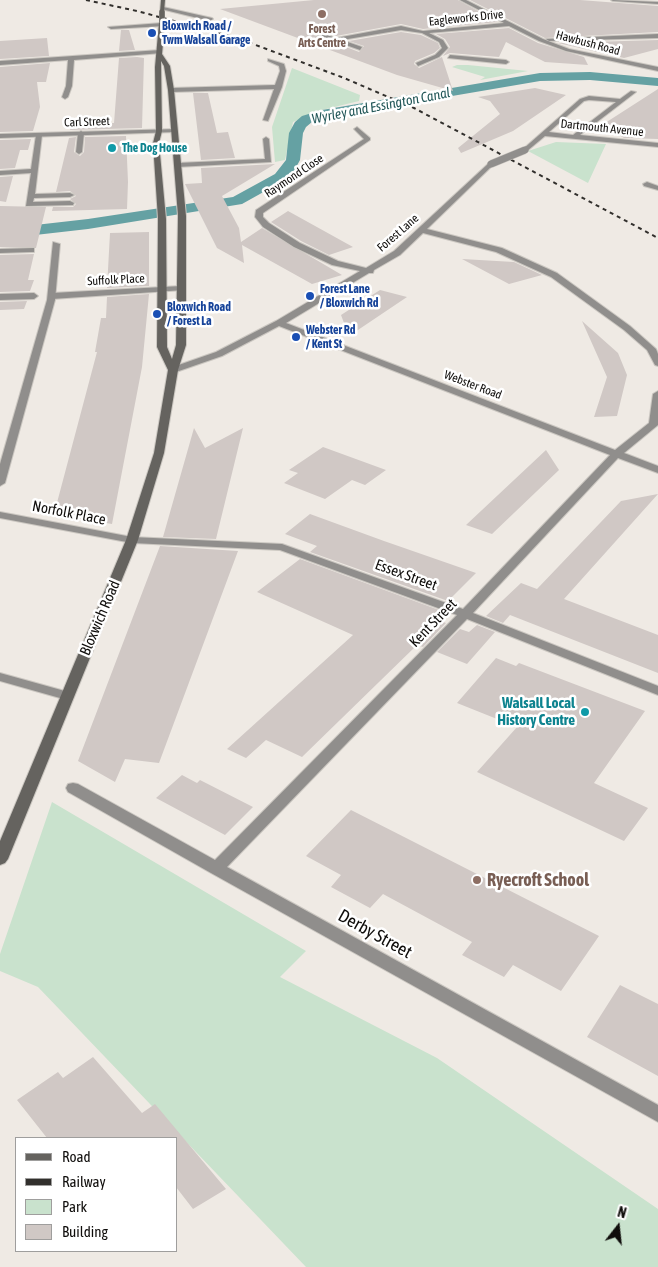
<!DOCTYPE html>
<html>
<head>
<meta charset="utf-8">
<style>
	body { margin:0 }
	#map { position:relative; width:658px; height:1267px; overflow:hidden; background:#efeae4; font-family:"Asap Condensed",sans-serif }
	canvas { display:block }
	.legend { position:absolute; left:15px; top:1137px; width:162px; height:115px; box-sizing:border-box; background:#fff; border:1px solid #9f9e9d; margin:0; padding:6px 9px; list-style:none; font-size:15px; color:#0f0d0b }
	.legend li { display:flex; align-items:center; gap:10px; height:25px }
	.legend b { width:25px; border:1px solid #9f9e9d }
	.north { position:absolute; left:593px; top:1202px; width:50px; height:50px; -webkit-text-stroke:4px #fff; paint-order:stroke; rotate:16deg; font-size:14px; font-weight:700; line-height:20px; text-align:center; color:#0f0d0b }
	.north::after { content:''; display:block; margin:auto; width:18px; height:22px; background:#0f0d0b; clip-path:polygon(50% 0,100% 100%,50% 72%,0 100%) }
</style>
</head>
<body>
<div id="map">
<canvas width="658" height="1267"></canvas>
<ul class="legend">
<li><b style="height:6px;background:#65635f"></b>Road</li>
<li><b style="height:6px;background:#312f2c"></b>Railway</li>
<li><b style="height:14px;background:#c9e2cd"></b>Park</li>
<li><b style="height:14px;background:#d0c8c5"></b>Building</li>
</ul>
<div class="north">N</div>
</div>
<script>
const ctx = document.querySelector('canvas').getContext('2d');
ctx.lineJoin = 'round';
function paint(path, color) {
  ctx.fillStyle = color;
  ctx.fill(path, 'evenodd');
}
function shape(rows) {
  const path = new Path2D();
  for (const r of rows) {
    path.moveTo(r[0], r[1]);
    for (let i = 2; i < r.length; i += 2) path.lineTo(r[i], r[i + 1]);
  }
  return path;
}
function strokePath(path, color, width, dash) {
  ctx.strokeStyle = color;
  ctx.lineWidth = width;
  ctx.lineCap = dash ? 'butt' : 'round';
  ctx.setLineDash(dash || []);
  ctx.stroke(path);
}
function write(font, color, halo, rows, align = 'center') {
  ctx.font = font + ' "Asap Condensed",sans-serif';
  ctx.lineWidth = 5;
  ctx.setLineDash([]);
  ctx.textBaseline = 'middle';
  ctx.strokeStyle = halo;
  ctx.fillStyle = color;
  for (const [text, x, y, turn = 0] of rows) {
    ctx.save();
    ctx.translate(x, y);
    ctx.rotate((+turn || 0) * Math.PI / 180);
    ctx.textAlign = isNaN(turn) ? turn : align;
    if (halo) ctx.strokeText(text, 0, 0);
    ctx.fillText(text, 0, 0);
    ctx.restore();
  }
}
paint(shape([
	[457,65,468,65,528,71,480,80,485,77,452,67],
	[292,68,360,95,359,101,318,111,293,122,285,160,275,162,272,127],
	[556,142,606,144,588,183,528,151],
	[52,802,306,951,280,977,437,1058,658,1209,658,1267,306,1267,38,987,0,971,0,954]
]), '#c9e2cd');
paint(shape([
	[590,72,658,78,658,86,590,80,540,81,329,117,312,122,306,127,303,133,300,160,294,171,285,180,242,204,88,229,0,239,0,229,88,219,233,197,275,174,286,160,289,133,295,122,302,116,322,110,540,73,590,72]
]), '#65a1a3');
paint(shape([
	[314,0,458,0,498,22,423,29,401,24,336,36,319,30,313,34,359,52,364,46,349,41,401,32,421,35,438,43,440,48,434,53,415,61,414,64,419,68,442,57,453,91,397,75,220,9],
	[470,0,580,0,658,6,658,32,545,38],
	[509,28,538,43,584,57,588,65,545,62,506,42,499,57,450,53,443,56,450,47,445,39,436,34],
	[121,30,129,30,135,50,119,51],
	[47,38,49,56,0,59,0,41],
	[658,40,658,49,624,58,558,43],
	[137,57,144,58,142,128,70,130,72,124,114,123,119,58],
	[50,63,46,82,37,82,40,107,33,131,0,132,0,67],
	[535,88,566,95,513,131,461,153,458,148,500,114,490,101,478,97],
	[658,89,658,139,624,138,602,125],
	[193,93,208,93,217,133,228,132,235,158,201,160],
	[126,136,128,182,127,209,52,211,53,207,73,207,76,204,70,199,55,200,70,199,76,196,70,191,56,192,69,138,76,137,74,152,80,156,84,152,85,137],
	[31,139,28,150,20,150,15,168,0,169,0,140],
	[275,164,222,196,239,228,241,242,262,228,342,275,312,284,242,245,244,263,217,248,185,184,202,183,201,168],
	[13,176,6,202,0,201,0,177],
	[0,206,46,207,36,248,0,247],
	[288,211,353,247,329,255,301,241,271,222],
	[149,232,149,286,107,288,110,233],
	[34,254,28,280,34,280,30,291,0,292,0,255],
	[462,259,514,262,542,275,509,284],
	[380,290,407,297,349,336,341,315],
	[149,294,142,367,112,524,54,514,97,352,95,352,101,318,106,318,107,297],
	[27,301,24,309,0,310,0,302],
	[582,321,618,353,627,375,617,416,594,417,607,377],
	[194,428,205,448,243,428,216,539,163,537],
	[323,447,386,470,365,485,352,480,325,499,284,483,298,473,289,470],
	[546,450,559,470,492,534,466,525],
	[658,494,564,599,658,635,658,673,510,615,503,623,486,616,521,583,537,589,621,501],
	[310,514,384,541,476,573,448,601,310,552,317,546,285,534],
	[160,546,238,551,159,763,125,759,115,782,78,761],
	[300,559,439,610,432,618,446,623,423,647,417,645,302,757,266,740,246,758,227,749,353,635,257,592],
	[477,625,495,632,467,664,437,652,460,629,469,632],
	[496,658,516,666,519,663,645,711,594,783,648,808,624,841,477,772,517,727,457,703],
	[182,775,197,783,200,780,253,807,225,835,156,798],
	[351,810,599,936,561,991,513,965,504,977,462,955,472,942,383,894,370,908,331,887,341,875,306,856],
	[620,985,658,1004,658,1076,587,1037],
	[93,1057,142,1113,155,1104,226,1189,193,1209,176,1187,176,1138,47,1138,17,1100,58,1072,63,1078]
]), '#d0c8c5');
const service = shape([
	[162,23,164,26,111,29,108,27,162,23],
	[160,50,162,53,74,60,72,86,68,97,65,99,62,97,66,86,68,60,0,65,0,61,160,50],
	[450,55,506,60,509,62,506,64,448,58,450,55],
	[268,59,284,64,286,71,282,87,268,121,263,120,274,89,171,92,168,90,171,88,275,85,280,71,279,66,268,61,268,59],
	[81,131,84,133,82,152,79,154,76,152,78,133,81,131],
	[39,133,42,135,35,194,70,193,74,195,70,197,34,198,33,202,70,201,74,203,73,205,26,206,31,173,0,175,0,171,31,169,36,135,39,133],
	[266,137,269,139,271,162,177,167,174,165,177,163,265,159,263,139,266,137],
	[53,242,60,244,55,300,5,483,0,486,0,464,47,300,53,242],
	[34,248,34,252,31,252,0,253,0,249,34,248],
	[0,294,34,293,38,296,34,299,0,300,0,294]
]);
const minor = shape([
	[460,0,466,0,543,39,569,49,658,67,658,71,566,51,539,41,509,26,429,33,443,40,448,48,439,57,418,66,416,63,435,55,442,48,439,42,422,33,401,30,342,40,362,47,360,50,315,34,318,32,336,38,401,26,423,31,504,23,460,0],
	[611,0,658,2,658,4,613,1,611,0],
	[163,7,212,18,213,19,210,21,161,9,163,7],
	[658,34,658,38,549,41,546,39,658,34],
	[631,91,636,92,580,135,658,143,658,147,545,136,527,151,522,150,580,99,589,96,620,99,631,91],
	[589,100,616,102,573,135,549,132,584,101,589,100],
	[357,127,370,138,370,140,263,213,263,217,269,223,300,243,338,261,366,268,394,251,489,163,493,163,493,165,427,229,502,248,557,273,630,326,656,349,658,354,658,366,655,365,647,350,624,330,551,277,496,252,423,233,400,255,374,270,373,273,369,273,286,323,615,450,649,423,653,394,658,391,658,425,624,453,658,466,658,473,618,458,473,613,658,686,658,695,467,619,227,867,658,1105,658,1122,211,873,68,792,66,788,68,784,73,783,78,784,215,860,457,615,280,550,132,543,0,518,0,512,132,537,282,544,463,609,610,455,279,326,222,356,176,372,170,372,170,368,216,352,276,321,360,271,332,265,294,247,263,227,255,217,256,210,364,139,354,129,357,127],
	[177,129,175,132,0,138,0,134,177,129],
	[647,182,658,186,658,190,644,186,643,184,647,182],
	[181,286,184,286,184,290,52,299,48,296,52,293,181,286],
	[0,673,72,693,74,696,67,700,0,681,0,673]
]);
const secondary = shape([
	[161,0,165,0,164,12,162,13,160,12,161,0],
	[162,21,165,23,162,54,170,66,174,90,186,216,186,345,178,370,164,453,138,540,8,859,5,863,0,865,0,841,126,540,154,453,168,370,157,347,158,219,153,143,156,131,155,67,159,23,162,21],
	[161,61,164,66,168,90,178,216,176,345,172,359,167,347,166,219,159,143,162,131,161,61]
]);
strokePath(service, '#cbc7c1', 2);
strokePath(minor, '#cbc7c1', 2);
strokePath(secondary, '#cbc7c1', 2);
paint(service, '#908e8c');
paint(minor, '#908e8c');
paint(secondary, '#65635f');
strokePath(shape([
	[86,0,137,11,237,38,344,78,414,108,658,238]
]), '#312f2c', 2, [4, 4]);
const minorBridge = shape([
	[491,164,525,150]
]);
const secondaryBridge = shape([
	[162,12,162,23]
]);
strokePath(minorBridge, '#cbc7c1', 8, []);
strokePath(secondaryBridge, '#cbc7c1', 6, []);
strokePath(minorBridge, '#908e8c', 7);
strokePath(secondaryBridge, '#65635f', 5.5);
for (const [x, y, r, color] of [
	[322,14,5,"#8d6e63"],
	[152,33,5,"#1a4fb4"],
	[112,148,5,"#0f9aa8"],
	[310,296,5,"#1a4fb4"],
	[157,314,5,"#1a4fb4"],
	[296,337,5,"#1a4fb4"],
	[585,712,5,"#0f9aa8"],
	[477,880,5,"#8d6e63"]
]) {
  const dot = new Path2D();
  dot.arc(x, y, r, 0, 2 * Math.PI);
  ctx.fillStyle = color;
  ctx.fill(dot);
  strokePath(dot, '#fff', 2);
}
write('12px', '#0f0d0b', '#fff', [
	["Eagleworks Drive",466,18,-6],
	["Hawbush Road",588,43,15],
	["Carl Street",87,122,-2],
	["Dartmouth Avenue",602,128,6],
	["Raymond Close",294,176,-34],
	["Forest Lane",398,233,-41],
	["Suffolk Place",116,280,-3],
	["Webster Road",473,385,21]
]);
write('bold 12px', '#164399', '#fff', [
	["Bloxwich Road /",162,26],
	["Twm Walsall Garage",162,40],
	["Forest Lane",320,289],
	["/ Bloxwich Rd",320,303],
	["Bloxwich Road",167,307],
	["/ Forest La",167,321],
	["Webster Rd",306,330],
	["/ Kent St",306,344]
], 'left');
write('bold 12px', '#785e54', '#fff', [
	["Forest",322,29],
	["Arts Centre",322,43]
]);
write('bold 12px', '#0d838f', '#fff', [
	["The Dog House",122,148]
], 'left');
write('italic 14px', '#225758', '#fff', [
	["Wyrley and Essington Canal",381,106,-11]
]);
write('15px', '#0f0d0b', '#fff', [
	["Norfolk Place",69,513,11],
	["Essex Street",406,575,20],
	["Bloxwich Road",100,618,-67],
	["Kent Street",433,623,-46]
]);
write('bold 15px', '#0d838f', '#fff', [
	["Walsall Local",575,703],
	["History Centre",575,720]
], 'right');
write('bold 18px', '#785e54', '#fff', [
	["Ryecroft School",487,880]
], 'left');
write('18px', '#0f0d0b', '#fff', [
	["Derby Street",375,934,29]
]);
</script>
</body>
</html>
